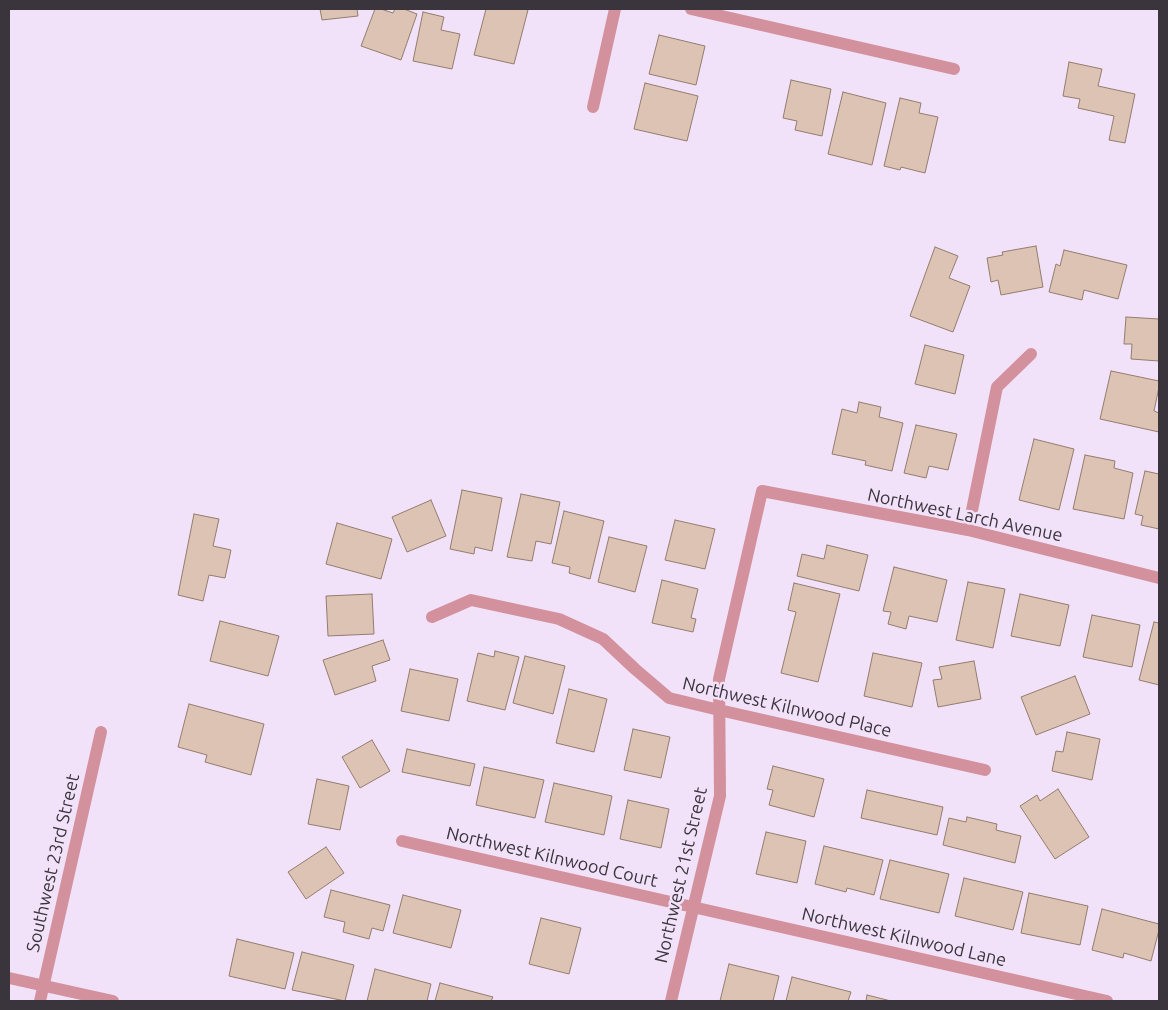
<!DOCTYPE html>
<html>
<head>
<meta charset="utf-8">
<style>
	body { margin:0 }
	#map { position:relative; width:1168px; height:1010px; overflow:hidden; background:#f2e2f9; font-family:Ubuntu,sans-serif }
	canvas { display:block }
	.frame { position:absolute; inset:0; border:10px solid #3a343d; pointer-events:none }
</style>
</head>
<body>
<div id="map">
<canvas width="1168" height="1010"></canvas>
<div class="frame"></div>
</div>
<script>
const ctx = document.querySelector('canvas').getContext('2d');
ctx.lineJoin = 'round';
function paint(path, color) {
  ctx.fillStyle = color;
  ctx.fill(path, 'evenodd');
}
function shape(rows) {
  const path = new Path2D();
  for (const r of rows) {
    path.moveTo(r[0], r[1]);
    for (let i = 2; i < r.length; i += 2) path.lineTo(r[i], r[i + 1]);
  }
  return path;
}
function strokePath(path, color, width, dash) {
  ctx.strokeStyle = color;
  ctx.lineWidth = width;
  ctx.lineCap = dash ? 'butt' : 'round';
  ctx.setLineDash(dash || []);
  ctx.stroke(path);
}
function write(font, color, halo, rows, align = 'center') {
  ctx.font = font + ' Ubuntu,sans-serif';
  ctx.lineWidth = 5;
  ctx.setLineDash([]);
  ctx.textBaseline = 'middle';
  ctx.strokeStyle = halo;
  ctx.fillStyle = color;
  for (const [text, x, y, turn = 0] of rows) {
    ctx.save();
    ctx.translate(x, y);
    ctx.rotate((+turn || 0) * Math.PI / 180);
    ctx.textAlign = isNaN(turn) ? turn : align;
    if (halo) ctx.strokeText(text, 0, 0);
    ctx.fillText(text, 0, 0);
    ctx.restore();
  }
}
const building = shape([
	[320,9,357,9,358,16,322,20,320,9],
	[375,9,381,9,393,13,395,9,404,9,417,14,401,60,361,46,375,9],
	[486,9,523,9,528,10,514,64,474,55,486,9],
	[423,12,444,17,441,30,460,34,452,69,413,61,423,12],
	[659,35,705,46,696,85,649,74,659,35],
	[1069,62,1102,69,1098,86,1135,94,1125,143,1109,140,1114,116,1078,108,1080,99,1063,96,1069,62],
	[791,80,831,89,822,136,795,130,797,121,783,118,791,80],
	[645,83,698,96,687,141,634,129,645,83],
	[843,92,886,103,872,165,828,154,843,92],
	[900,98,921,103,919,113,938,117,925,173,901,167,900,170,884,166,900,98],
	[1036,246,1043,287,1001,295,998,280,991,282,987,258,1003,255,1002,252,1036,246],
	[935,247,958,256,949,278,970,286,953,332,910,316,935,247],
	[1064,250,1127,265,1118,299,1084,290,1082,300,1049,292,1056,264,1060,266,1064,250],
	[1126,317,1159,319,1159,361,1131,359,1132,344,1124,344,1126,317],
	[925,345,964,355,955,394,915,384,925,345],
	[1111,371,1159,381,1159,387,1154,411,1159,413,1159,432,1100,419,1111,371],
	[859,402,881,407,879,417,903,423,892,471,865,465,866,461,832,454,842,409,857,413,859,402],
	[916,425,957,434,948,470,929,466,926,478,904,473,916,425],
	[1034,439,1074,449,1059,510,1019,500,1034,439],
	[1085,455,1115,461,1114,468,1133,473,1124,519,1073,509,1085,455],
	[1145,471,1159,474,1159,529,1141,525,1143,516,1135,514,1145,471],
	[462,490,502,498,492,551,475,547,474,554,450,549,462,490],
	[521,494,560,502,551,544,536,541,532,561,507,557,521,494],
	[431,500,446,536,407,552,392,517,431,500],
	[564,511,604,521,590,579,569,573,570,567,552,563,564,511],
	[194,514,219,519,213,546,231,550,225,578,209,575,203,601,178,595,194,514],
	[675,520,715,529,705,569,665,560,675,520],
	[337,523,392,539,381,579,326,564,337,523],
	[609,537,647,546,635,592,598,582,609,537],
	[827,545,868,555,859,591,797,576,802,554,824,559,827,545],
	[894,567,947,580,937,622,909,616,906,629,888,624,891,612,883,611,894,567],
	[662,580,698,589,691,618,696,619,693,632,652,623,662,580],
	[968,582,1005,589,993,648,956,640,968,582],
	[794,583,840,594,818,682,781,673,796,612,788,610,794,583],
	[372,594,374,634,328,636,326,596,372,594],
	[1020,594,1069,605,1060,646,1011,636,1020,594],
	[1092,615,1140,625,1132,667,1083,657,1092,615],
	[220,621,279,636,268,676,210,661,220,621],
	[1154,622,1159,623,1159,685,1139,680,1154,622],
	[383,640,390,660,372,666,376,681,335,695,323,660,383,640],
	[495,651,519,657,505,710,467,701,478,653,494,657,495,651],
	[873,653,922,663,912,707,864,696,873,653],
	[525,656,565,666,553,714,513,703,525,656],
	[974,661,981,699,938,707,933,680,942,679,939,667,974,661],
	[410,669,458,679,449,721,401,711,410,669],
	[1075,676,1090,714,1036,735,1021,697,1075,676],
	[569,689,607,699,594,752,556,743,569,689],
	[189,704,264,724,251,775,205,762,207,755,178,747,189,704],
	[633,729,670,737,661,778,624,770,633,729],
	[1067,732,1100,739,1092,780,1052,771,1056,751,1063,752,1067,732],
	[372,740,390,771,360,788,342,757,372,740],
	[407,749,475,764,470,786,402,772,407,749],
	[773,766,824,779,814,817,769,805,773,790,767,789,773,766],
	[484,767,544,780,535,818,476,805,484,767],
	[317,779,349,786,340,830,308,824,317,779],
	[554,783,612,796,604,835,545,822,554,783],
	[1058,789,1089,837,1055,859,1020,806,1037,795,1040,801,1058,789],
	[867,790,943,807,937,835,861,818,867,790],
	[628,800,669,809,661,848,620,839,628,800],
	[967,817,997,824,996,830,1021,836,1015,863,943,845,949,818,966,822,967,817],
	[766,832,806,841,797,883,756,874,766,832],
	[824,846,883,860,874,895,847,888,846,892,815,884,824,846],
	[326,847,344,873,306,899,288,872,326,847],
	[890,860,949,874,939,913,880,899,890,860],
	[964,878,1023,892,1013,930,955,916,964,878],
	[331,890,390,905,383,931,372,928,369,939,343,932,345,922,324,917,331,890],
	[1029,893,1088,906,1080,945,1021,933,1029,893],
	[403,895,461,910,451,948,393,933,403,895],
	[1102,909,1159,924,1159,930,1151,961,1124,953,1123,958,1092,950,1102,909],
	[541,918,581,928,569,974,529,964,541,918],
	[237,939,294,953,285,989,229,976,237,939],
	[302,952,354,965,345,1001,292,990,302,952],
	[729,964,779,976,773,1001,720,1001,729,964],
	[375,969,431,984,427,1001,367,1001,375,969],
	[792,977,851,992,848,1001,786,1001,792,977],
	[440,983,493,997,491,1001,435,1001,440,983],
	[867,995,891,1001,866,1001,867,995]
]);
paint(building, '#dcc3b3');
strokePath(building, '#937c6e', 1);
strokePath(shape([
	[691,9,954,69],
	[593,107,615,9],
	[968,530,997,387,1031,354],
	[432,617,471,600,559,619,603,639,635,669,669,698,719,710,985,770],
	[402,841,1107,1001],
	[9,978,113,1001],
	[40,1001,101,732],
	[671,1001,720,796,719,679,762,491,968,530,1159,578]
]), '#d2919d', 12);
write('18px', '#3a343d', '#f2e2f9', [
	["Northwest Larch Avenue",965,515,12],
	["Northwest Kilnwood Place",787,707,13],
	["Northwest Kilnwood Court",552,857,13],
	["Southwest 23rd Street",53,863,-77],
	["Northwest 21st Street",681,875,-77],
	["Northwest Kilnwood Lane",904,937,13]
]);
</script>
</body>
</html>
